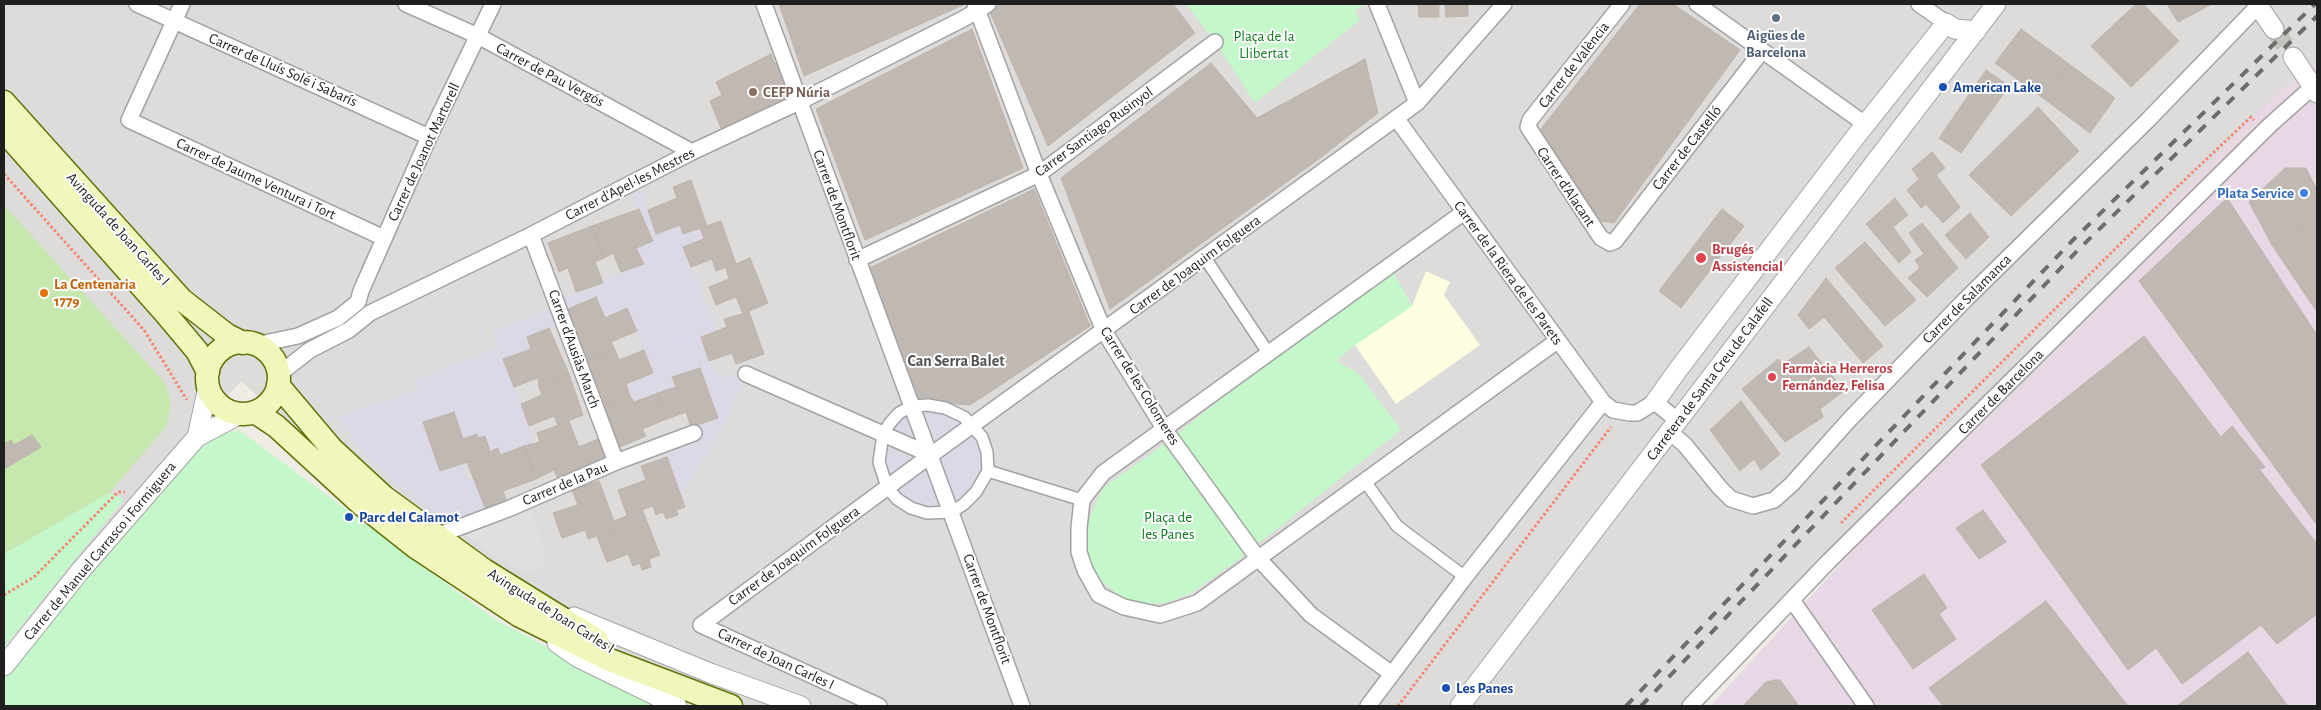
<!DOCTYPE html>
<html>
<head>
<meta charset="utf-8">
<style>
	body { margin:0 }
	#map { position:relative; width:2321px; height:710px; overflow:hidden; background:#efece5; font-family:"Alegreya Sans",sans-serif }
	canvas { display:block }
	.frame { position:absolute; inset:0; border:5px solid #1f1f1f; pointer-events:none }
</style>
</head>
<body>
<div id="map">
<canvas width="2321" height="710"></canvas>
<div class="frame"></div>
</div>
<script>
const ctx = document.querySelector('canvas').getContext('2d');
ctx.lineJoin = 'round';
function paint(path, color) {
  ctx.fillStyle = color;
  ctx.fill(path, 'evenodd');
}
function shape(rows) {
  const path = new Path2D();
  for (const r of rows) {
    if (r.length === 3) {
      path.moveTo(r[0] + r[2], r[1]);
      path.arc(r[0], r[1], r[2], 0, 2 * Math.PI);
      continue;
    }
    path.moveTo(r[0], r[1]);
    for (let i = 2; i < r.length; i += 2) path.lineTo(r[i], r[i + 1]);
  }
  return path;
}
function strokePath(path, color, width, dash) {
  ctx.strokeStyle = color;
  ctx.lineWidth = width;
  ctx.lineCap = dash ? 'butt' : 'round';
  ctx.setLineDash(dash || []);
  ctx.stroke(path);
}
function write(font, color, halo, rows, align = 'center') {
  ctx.font = font + ' "Alegreya Sans",sans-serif';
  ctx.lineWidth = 4;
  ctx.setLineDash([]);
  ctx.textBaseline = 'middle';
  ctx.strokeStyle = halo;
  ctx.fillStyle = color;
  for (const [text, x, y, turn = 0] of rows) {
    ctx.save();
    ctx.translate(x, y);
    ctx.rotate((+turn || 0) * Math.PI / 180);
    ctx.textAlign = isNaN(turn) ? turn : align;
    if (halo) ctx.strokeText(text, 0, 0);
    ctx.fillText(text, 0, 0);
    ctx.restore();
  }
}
paint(shape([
	[4,4,2317,4,2317,60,1693,706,700,706,551,624,349,481,241,381,4,647]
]), '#dddcdb');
paint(shape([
	[2317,60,2317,706,1710,706,2253,116]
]), '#e8d7e4');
paint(shape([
	[1426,271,1450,282,1444,295,1480,345,1396,404,1355,345,1412,306]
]), '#fcfedf');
paint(shape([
	[4,205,164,382,170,396,170,410,166,427,109,493,4,554]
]), '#c6e7ad');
paint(shape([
	[1186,4,1365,4,1355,11,1360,20,1255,103,1215,42],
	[1390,266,1412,306,1355,345,1336,361,1358,373,1401,430,1238,560,1190,594,1165,603,1145,604,1123,599,1104,583,1090,566,1085,541,1090,517,1103,488,1159,448],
	[239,430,494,619,610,680,665,706,4,706,4,680,18,659,198,451,220,434],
	[109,493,124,499,4,647,4,554]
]), '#c4f7ca');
paint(shape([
	[526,501,543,543,545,561,535,571,520,570,496,557,462,531]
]), '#dfdfdf');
paint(shape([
	[637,180,656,234,680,225,683,234,700,228,704,239,684,247,717,331,701,337,713,369,721,377,746,374,725,422,681,495,661,445,691,427,718,418,701,368,673,377,676,387,634,402,626,384,653,373,627,309,605,318,596,297,560,312,562,323,527,337,531,349,504,359,529,426,534,443,500,455,497,449,490,451,485,436,463,439,454,412,423,422,440,471,462,464,468,480,474,478,488,516,451,531,360,451,337,416,418,390,414,381,497,347,493,331,558,306,556,301,602,283,602,280,644,264,636,248,653,241,629,184],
	[928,405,973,425,988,471,952,512,911,508,883,476,890,423,899,413]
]), '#dad9e5');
const building = shape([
	[779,4,963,4,963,5,804,76,779,4],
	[1001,4,1173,4,1195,33,1048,146,990,12,1001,4],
	[1418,4,1439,4,1439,17,1419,17,1418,4],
	[1445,4,1468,4,1468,16,1446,17,1445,4],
	[1640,4,1673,4,1740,50,1614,223,1601,221,1540,130,1640,4],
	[2136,4,2143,4,2179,41,2131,87,2091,46,2136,4],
	[2167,4,2212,4,2178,22,2167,4],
	[972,29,1023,168,865,240,816,109,972,29],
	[2021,29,2069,64,2043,98,1995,63,2021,29],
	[771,54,775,64,778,63,787,88,784,89,787,97,721,128,710,101,722,95,716,82,771,54],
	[1365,59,1378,113,1316,161,1110,309,1061,178,1211,63,1257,118,1365,59],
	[2069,64,2115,98,2090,133,2043,98,2069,64],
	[1986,70,2009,86,1961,153,1939,138,1986,70],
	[2038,107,2079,151,2011,216,1969,175,2038,107],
	[1932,152,1945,168,1936,175,1960,207,1943,223,1926,204,1921,208,1907,190,1919,179,1912,169,1932,152],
	[2285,168,2306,168,2317,190,2317,218,2272,245,2249,202,2285,168],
	[691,180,707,226,683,234,680,225,656,234,648,210,677,198,673,187,691,180],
	[1034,189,1090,326,970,405,910,401,861,272,1034,189],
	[1895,198,1908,215,1893,227,1911,252,1899,263,1866,224,1895,198],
	[2227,198,2317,335,2317,525,2139,281,2227,198],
	[639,209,653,241,636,248,644,264,621,272,613,253,604,258,592,226,639,209],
	[1722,209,1744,226,1681,308,1659,291,1722,209],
	[1970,213,1989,237,1966,259,1945,235,1970,213],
	[2317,218,2317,312,2272,245,2317,218],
	[721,221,736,264,716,271,712,259,691,267,683,247,704,239,700,228,721,221],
	[1922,223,1958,268,1927,297,1908,278,1920,268,1915,260,1924,254,1909,233,1922,223],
	[592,226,604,258,595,262,603,283,576,292,568,268,559,272,548,243,592,226],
	[1865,242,1916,300,1885,326,1835,268,1865,242],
	[750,258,768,303,743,314,736,297,716,305,709,287,729,279,726,268,750,258],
	[1826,278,1883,346,1863,363,1824,317,1809,329,1798,315,1826,278],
	[596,297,605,318,627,308,637,331,611,342,615,350,588,361,568,309,596,297],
	[749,312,764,354,736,364,732,353,709,361,701,337,727,327,724,319,749,312],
	[549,328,569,374,539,387,538,378,514,387,503,359,531,349,527,337,549,328],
	[2144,336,2221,437,2232,426,2265,467,2260,470,2317,544,2317,614,2277,644,2261,625,2182,684,2156,648,2128,670,1981,465,2144,336],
	[1809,347,1844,391,1820,409,1823,417,1785,442,1742,389,1778,359,1783,364,1809,347],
	[615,350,619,360,644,350,653,373,626,384,630,396,605,405,588,361,615,350],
	[700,368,718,418,691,427,686,412,667,419,658,393,676,387,672,377,700,368],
	[569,374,583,415,558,425,554,416,529,426,521,404,542,395,539,387,569,374],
	[658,393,667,419,642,429,646,436,620,447,605,405,630,396,634,402,658,393],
	[1741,401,1780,454,1761,470,1754,459,1740,471,1710,430,1741,401],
	[454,412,463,439,477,434,478,438,485,436,490,451,480,455,480,458,440,471,423,422,454,412],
	[569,421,579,447,598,439,606,460,558,479,554,470,536,479,524,446,540,442,537,433,569,421],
	[32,435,41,447,4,469,4,444,11,440,14,445,32,435],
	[524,446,536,479,503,491,507,502,486,510,467,462,498,448,500,455,524,446],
	[667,457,685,507,676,510,678,515,666,519,663,512,656,515,653,506,627,515,618,490,646,480,641,466,667,457],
	[599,481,617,529,588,539,585,530,562,538,553,513,578,505,572,490,599,481],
	[642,509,660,555,649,559,651,567,642,570,640,563,633,566,628,554,607,562,597,537,617,529,614,521,642,509],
	[1983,510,2006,542,1979,559,1956,528,1983,510],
	[1924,574,1947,608,1939,614,1956,639,1913,669,1872,610,1924,574],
	[2046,601,2128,706,1943,706,1929,688,2046,601],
	[2248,652,2288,706,2177,706,2248,652],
	[1775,680,1780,680,1799,706,1743,706,1766,682,1775,680]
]);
paint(building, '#c0b8b2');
strokePath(building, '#c0b4a8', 1);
strokePath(shape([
	[2274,29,2293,57]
]), '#c5c3bd', 19, [19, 9]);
const pedestrian = shape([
	[1205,258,1269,354],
	[928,405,945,408,964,417,982,437,987,452,988,471,976,492,964,504,952,512,927,513,911,508,897,499,887,487,879,462,883,434,890,423,899,413,912,406,928,405],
	[988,471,1082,500],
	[1364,480,1397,526,1465,577]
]);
const minor = shape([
	[137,4,429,137],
	[182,4,129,120,384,238],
	[406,4,478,36,692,152],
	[764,4,1022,706],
	[975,4,1039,174,1104,331,1165,430,1257,557,1311,615,1392,674],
	[1377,4,1417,103],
	[1622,4,1530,120,1528,127,1601,238,1610,243,1615,241,1762,51],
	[1697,4,1865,124],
	[1919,4,1946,23],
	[1396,118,1603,402,1613,410,1630,413,1637,413,1655,402,1678,421],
	[1464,212,1103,473,1082,500,1079,528,1079,552,1085,570,1099,595,1124,607,1160,615,1197,603,1557,341],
	[531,235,616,462],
	[857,260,1039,174,1215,42],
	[255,345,298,336,338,318,358,302,361,291,429,137,493,4],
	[746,374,931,455],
	[278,375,310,350,349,330,370,313,531,235,692,152,799,102,963,19,988,4],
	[1670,432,1685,445,1720,488,1731,499,1753,506,1774,500,1792,484,1849,420,1965,300,2148,120,2260,4],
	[436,536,508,509,616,462,694,433],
	[1792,600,1866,706],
	[879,706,701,625,931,455,1417,103,1504,4],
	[1368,706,1465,577,1603,402],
	[1690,706,1827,563,2270,125,2317,83]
]);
const tertiary = shape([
	[2257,4,2274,29],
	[2293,57,2317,93],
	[1655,402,1677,371,1853,140,1946,23,1955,29,1976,31],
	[197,437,208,387],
	[574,617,710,673,801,706],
	[557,643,577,657,677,706],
	[4,666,81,570,197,437,240,414],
	[1460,706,1996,4]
]);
const secondary = shape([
	[4,102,182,300,227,335,243,343],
	[4,131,166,314,197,351,208,372],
	[243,378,36],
	[278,385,332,449,384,497,484,570,597,640],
	[255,412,276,426,361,504,414,546,520,616,607,659,731,706]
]);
strokePath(pedestrian, '#a3a3a3', 14);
strokePath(minor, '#a3a3a3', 18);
strokePath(tertiary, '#a3a3a3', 21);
strokePath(secondary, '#617209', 25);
strokePath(shape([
	[4,174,144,330,187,400],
	[1841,523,2175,189,2251,117,2254,120],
	[4,595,34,577,118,492,125,492],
	[1398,706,1611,427]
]), '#f58570', 3, [2.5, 2.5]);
strokePath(pedestrian, '#fff', 11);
strokePath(minor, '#fff', 15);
strokePath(tertiary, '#fff', 19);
strokePath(secondary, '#f1f7bb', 22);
strokePath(shape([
	[1626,706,2072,241,2315,4],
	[1641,706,2080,248,2317,16]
]), '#6d6d6d', 4, [10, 10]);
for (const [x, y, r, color] of [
	[1776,18,5,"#5c6f8a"],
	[1943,87,5,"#1a4fb4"],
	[753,92,5,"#8d6e63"],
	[2304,193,5,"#3f7fe0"],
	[1701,258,6,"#e0444e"],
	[44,293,5,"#e8710a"],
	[1772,377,5,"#e0444e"],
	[349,517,5,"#1a4fb4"],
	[1446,688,5,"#1a4fb4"]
]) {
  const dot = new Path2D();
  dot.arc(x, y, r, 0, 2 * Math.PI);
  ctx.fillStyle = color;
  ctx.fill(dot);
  strokePath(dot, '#fff', 2);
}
write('bold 15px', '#4e5e75', '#fff', [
	["Aigües de",1776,35],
	["Barcelona",1776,52]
]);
write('15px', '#0f7a1e', '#fff', [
	["Plaça de la",1264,36],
	["Llibertat",1264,53],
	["Plaça de",1168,517],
	["les Panes",1168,534]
]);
write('15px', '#1f1f1f', '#fff', [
	["Carrer de València",1574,65,-52],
	["Carrer de Lluís Solé i Sabarís",283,70,24],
	["Carrer de Pau Vergós",550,75,28],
	["Carrer Santiago Rusinyol",1094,132,-36],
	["Carrer de Castelló",1687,148,-52],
	["Carrer de Joanot Martorell",424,152,-65],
	["Carrer de Jaume Ventura i Tort",256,179,25],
	["Carrer d'Apel·les Mestres",630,184,-27],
	["Carrer d'Alacant",1566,187,56],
	["Carrer de Montflorit",837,205,70],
	["Avinguda de Joan Carles I",118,229,48],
	["Carrer de Joaquim Folguera",1195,265,-36],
	["Carrer de la Riera de les Parets",1508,273,54],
	["Carrer de Salamanca",1967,299,-45],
	["Carrer d'Ausiàs March",574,349,70],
	["Carretera de Santa Creu de Calafell",1710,379,-53],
	["Carrer de les Colomeres",1140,386,58],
	["Carrer de Barcelona",2001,392,-45],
	["Carrer de la Pau",565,484,-23],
	["Carrer de Manuel Carrasco i Formiguera",100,551,-50],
	["Carrer de Joaquim Folguera",794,556,-36],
	["Carrer de Montflorit",987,609,70],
	["Avinguda de Joan Carles I",551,611,32],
	["Carrer de Joan Carles I",776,659,25]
]);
write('bold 15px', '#164399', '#fff', [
	["American Lake",1953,87],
	["Parc del Calamot",359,517],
	["Les Panes",1456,688]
], 'left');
write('bold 15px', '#785e54', '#fff', [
	["CEFP Núria",763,92]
], 'left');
write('bold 15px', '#366cbe', '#fff', [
	["Plata Service",2294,193]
], 'right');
write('bold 15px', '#be3a42', '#fff', [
	["Brugés",1712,249],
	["Assistencial",1712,266],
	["Farmàcia Herreros",1782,368],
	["Fernández, Felisa",1782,385]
], 'left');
write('bold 15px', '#c56008', '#fff', [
	["La Centenaria",54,284],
	["1779",54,301]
], 'left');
write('bold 16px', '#525252', '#fff', [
	["Can Serra Balet",956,361]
]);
</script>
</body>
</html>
